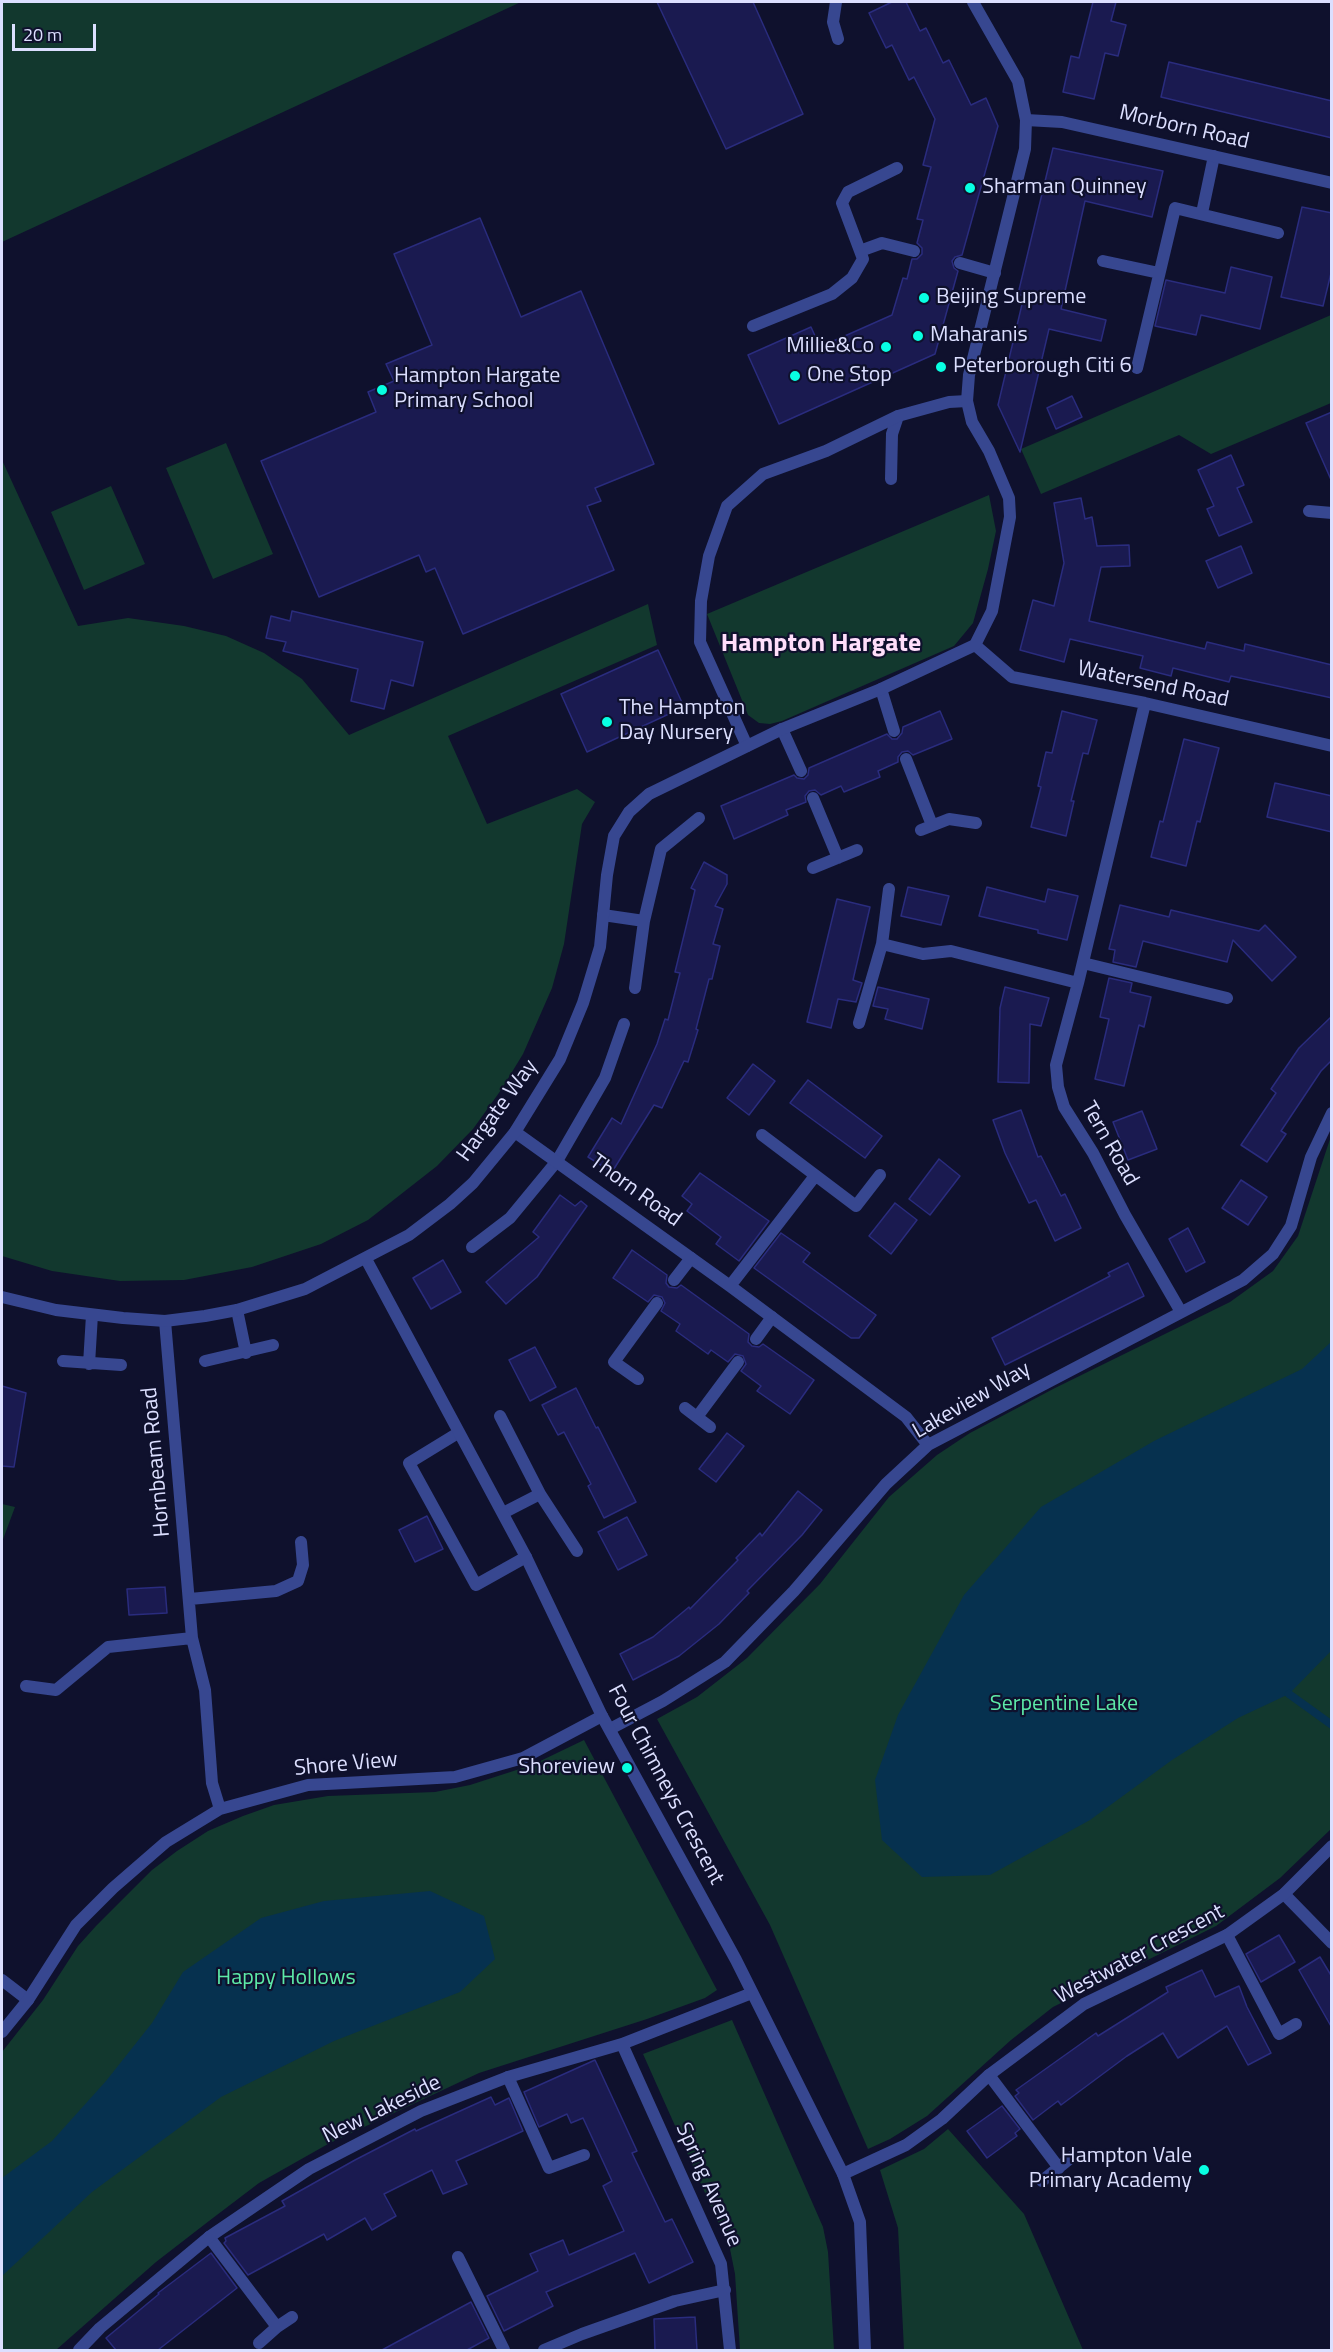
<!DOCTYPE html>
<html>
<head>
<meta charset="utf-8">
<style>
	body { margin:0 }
	#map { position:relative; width:1333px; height:2352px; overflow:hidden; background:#0f112d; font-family:"Titillium Web",sans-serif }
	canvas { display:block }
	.frame { position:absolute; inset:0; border:3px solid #dcdfff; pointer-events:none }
	.scale { position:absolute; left:12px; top:24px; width:84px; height:27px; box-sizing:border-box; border:3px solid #dcdfff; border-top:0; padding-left:8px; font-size:18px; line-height:21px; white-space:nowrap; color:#dcdfff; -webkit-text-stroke:4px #0f112d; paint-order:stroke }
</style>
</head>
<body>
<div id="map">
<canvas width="1333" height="2352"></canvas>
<div class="frame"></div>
<div class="scale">20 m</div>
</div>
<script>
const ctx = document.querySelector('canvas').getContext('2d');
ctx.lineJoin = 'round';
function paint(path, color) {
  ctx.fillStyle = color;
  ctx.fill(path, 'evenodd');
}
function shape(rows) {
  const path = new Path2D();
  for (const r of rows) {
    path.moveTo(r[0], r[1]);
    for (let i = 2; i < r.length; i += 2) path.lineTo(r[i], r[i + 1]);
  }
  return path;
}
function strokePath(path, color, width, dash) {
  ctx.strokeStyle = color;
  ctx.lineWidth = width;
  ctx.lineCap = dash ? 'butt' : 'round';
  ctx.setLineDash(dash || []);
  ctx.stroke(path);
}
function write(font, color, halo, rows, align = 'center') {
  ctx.font = font + ' "Titillium Web",sans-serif';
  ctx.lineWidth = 4.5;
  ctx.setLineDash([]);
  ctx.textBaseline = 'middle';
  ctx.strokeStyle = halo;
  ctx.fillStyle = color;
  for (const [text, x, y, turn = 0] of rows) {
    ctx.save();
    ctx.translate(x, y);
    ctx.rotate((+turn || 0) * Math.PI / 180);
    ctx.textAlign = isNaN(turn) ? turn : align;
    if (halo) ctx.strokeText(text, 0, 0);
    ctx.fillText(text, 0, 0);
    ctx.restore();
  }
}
paint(shape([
	[2,2,521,2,2,242],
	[1331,315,1331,403,1211,454,1179,435,1041,494,1021,449],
	[226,443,273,554,213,579,166,468],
	[2,460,78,626,128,618,184,626,226,636,264,653,302,679,349,735,648,604,657,645,448,736,487,824,577,789,595,802,582,824,564,944,552,988,523,1054,501,1090,473,1129,437,1166,368,1220,321,1244,252,1267,184,1280,120,1281,52,1271,2,1256],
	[111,486,145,564,84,590,51,512],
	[989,495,996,531,988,569,973,623,954,646,782,721,770,724,759,723,748,715,707,614],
	[1331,1136,1331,1829,1280,1878,1216,1926,1053,2007,1011,2040,927,2116,890,2139,868,2149,770,1925,657,1719,697,1697,747,1658,820,1584,889,1497,937,1455,970,1433,1055,1388,1230,1302,1273,1271,1298,1236],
	[2,1504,15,1507,2,1542],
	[584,1740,717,1990,705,1998,647,2019,479,2073,328,2144,259,2183,209,2221,156,2262,56,2350,2,2350,2,2052,43,2000,78,1946,96,1926,152,1870,177,1851,208,1831,243,1816,274,1805,328,1796,435,1792,470,1785,532,1765],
	[732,2020,823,2227,828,2252,834,2350,740,2350,735,2274,730,2249,643,2054],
	[948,2129,1024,2214,1083,2350,904,2350,898,2228,880,2170,924,2149]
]), '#12382e');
paint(shape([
	[1331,1342,1331,1651,1289,1694,1238,1718,1172,1760,1090,1820,990,1875,922,1877,882,1840,875,1780,898,1715,964,1595,1041,1507,1154,1441,1302,1369],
	[430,1891,484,1916,495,1959,460,1992,334,2041,221,2097,92,2192,2,2276,2,2178,52,2141,106,2081,152,2023,183,1972,261,1918,324,1901]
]), '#06314f');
strokePath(shape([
	[1289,1694,1332,1725]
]), '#06314f', 8);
const building = shape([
	[657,2,753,2,803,114,726,149,657,2],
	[892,2,906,2,920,31,926,28,943,63,949,60,971,105,986,98,998,126,962,255,955,257,952,261,954,268,958,271,935,354,779,424,748,355,811,327,820,347,892,315,903,278,907,279,912,259,917,259,922,254,922,248,917,243,923,220,917,219,931,167,923,165,935,119,914,77,909,80,892,45,886,48,869,13,892,2],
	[1093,2,1116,2,1111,21,1126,25,1118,56,1105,53,1094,99,1063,92,1071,56,1079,58,1093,2],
	[1169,62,1332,101,1332,138,1161,97,1169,62],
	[1053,148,1163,171,1152,217,1085,201,1061,309,1106,320,1101,341,1049,329,1020,452,998,405,1024,296,1018,294,1053,148],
	[1302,207,1332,213,1332,269,1323,306,1281,297,1302,207],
	[480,218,521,317,581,291,654,464,595,488,601,501,587,506,614,570,463,634,435,568,426,572,419,555,319,597,261,461,376,412,368,392,394,381,386,364,432,345,394,254,480,218],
	[1231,267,1272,277,1260,329,1201,315,1196,335,1155,326,1166,280,1225,293,1231,267],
	[1072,396,1082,417,1056,429,1047,408,1072,396],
	[1332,412,1332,482,1306,423,1332,412],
	[1231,455,1244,485,1237,488,1252,522,1219,536,1207,509,1214,506,1198,470,1231,455],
	[1081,498,1085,519,1092,517,1097,546,1129,545,1130,566,1101,567,1089,621,1205,649,1207,642,1244,651,1245,644,1332,665,1332,698,1231,676,1229,682,1173,668,1171,676,1140,668,1143,656,1070,639,1064,662,1020,650,1033,600,1054,606,1064,563,1054,503,1081,498],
	[1241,546,1252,573,1218,588,1206,561,1241,546],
	[292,611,423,642,413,686,391,680,384,709,351,701,358,669,283,651,286,642,266,638,271,616,290,621,292,611],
	[658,650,684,707,587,752,561,694,658,650],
	[940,711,952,739,913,755,908,751,902,752,898,757,898,762,878,771,880,777,844,792,841,786,821,795,815,790,809,791,805,796,806,802,786,810,788,815,734,839,721,806,794,775,797,778,804,779,808,775,809,768,887,734,892,739,897,739,902,733,903,727,940,711],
	[1062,711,1097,720,1088,754,1083,753,1071,801,1074,801,1066,836,1031,827,1041,787,1038,786,1046,752,1052,753,1062,711],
	[1184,739,1219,748,1200,822,1197,821,1186,866,1151,857,1160,821,1163,822,1184,739],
	[1275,783,1332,796,1332,832,1267,817,1275,783],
	[704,862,727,875,727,884,715,906,723,909,713,944,720,946,712,979,709,979,696,1029,698,1030,688,1062,684,1061,662,1108,654,1105,612,1172,588,1157,612,1118,621,1124,657,1044,665,1019,668,1020,680,973,675,972,695,890,691,888,704,862],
	[908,887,949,896,941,925,901,916,908,887],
	[987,887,1045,902,1048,889,1078,896,1067,940,1038,933,1038,930,979,916,987,887],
	[837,899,870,907,853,980,862,983,856,1002,838,999,831,1028,807,1022,837,899],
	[1120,905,1169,917,1171,910,1259,931,1265,925,1296,957,1272,981,1233,940,1227,962,1143,941,1136,967,1113,962,1115,950,1109,949,1120,905],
	[1109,978,1132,983,1130,992,1151,997,1144,1027,1139,1025,1124,1086,1095,1079,1109,1019,1100,1017,1109,978],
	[878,987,929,999,922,1029,885,1019,888,1009,873,1006,878,987],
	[1005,987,1049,998,1041,1026,1030,1024,1029,1083,998,1082,1000,1008,1005,987],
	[1332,1016,1332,1060,1321,1071,1281,1131,1286,1134,1267,1162,1241,1145,1276,1093,1271,1089,1299,1048,1332,1016],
	[753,1064,775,1081,749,1115,727,1098,753,1064],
	[808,1080,882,1136,865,1158,790,1103,808,1080],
	[1021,1110,1038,1157,1041,1156,1061,1196,1065,1194,1081,1228,1055,1241,1036,1200,1029,1203,1005,1153,993,1120,1021,1110],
	[1142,1111,1157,1149,1128,1160,1113,1122,1142,1111],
	[939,1159,960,1176,930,1215,909,1199,939,1159],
	[700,1173,769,1221,739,1261,716,1244,721,1237,687,1211,692,1204,682,1196,700,1173],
	[1241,1180,1267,1197,1248,1225,1222,1208,1241,1180],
	[560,1195,575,1206,581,1201,587,1206,537,1277,506,1304,486,1282,539,1237,533,1232,560,1195],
	[895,1203,917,1220,891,1254,869,1236,895,1203],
	[1188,1228,1205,1262,1186,1272,1169,1239,1188,1228],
	[781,1233,810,1253,803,1262,876,1315,859,1338,851,1338,754,1268,781,1233],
	[632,1250,667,1275,666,1283,669,1287,677,1288,681,1285,749,1334,748,1342,752,1346,759,1347,763,1344,814,1380,790,1414,757,1391,761,1386,741,1371,746,1364,743,1356,735,1354,728,1362,711,1350,708,1354,676,1331,680,1324,661,1311,665,1303,662,1297,654,1295,648,1302,613,1278,632,1250],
	[443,1260,461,1292,431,1309,413,1278,443,1260],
	[1128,1263,1144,1296,1005,1365,992,1338,1110,1276,1108,1273,1128,1263],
	[535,1347,556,1387,530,1401,509,1360,535,1347],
	[2,1386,26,1393,14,1467,2,1466,2,1386],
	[576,1388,596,1428,598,1427,636,1502,604,1518,588,1486,591,1484,564,1432,558,1435,542,1405,576,1388],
	[727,1433,744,1446,716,1482,699,1469,727,1433],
	[798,1491,822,1510,802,1535,747,1591,749,1593,719,1624,679,1656,633,1680,620,1654,653,1637,689,1607,690,1609,738,1560,736,1558,760,1533,762,1536,798,1491],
	[427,1516,443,1549,415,1562,399,1530,427,1516],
	[627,1517,647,1555,618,1570,598,1532,627,1517],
	[165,1587,167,1613,129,1615,127,1589,165,1587],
	[1279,1935,1295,1962,1261,1982,1246,1954,1279,1935],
	[1320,1957,1332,1977,1332,2028,1299,1970,1320,1957],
	[1202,1970,1215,1997,1239,1986,1247,2007,1271,2053,1248,2065,1227,2026,1178,2058,1163,2033,1127,2056,1061,2105,1058,2101,1033,2120,1015,2096,1019,2093,1016,2090,1096,2033,1098,2036,1168,1992,1166,1987,1202,1970],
	[595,2060,637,2151,632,2153,665,2222,672,2219,693,2262,649,2283,635,2253,546,2292,553,2306,504,2331,487,2296,538,2271,530,2254,563,2240,569,2255,624,2231,603,2186,612,2181,583,2118,571,2123,567,2114,539,2127,524,2092,595,2060],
	[491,2097,495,2105,509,2098,523,2131,456,2161,467,2184,443,2194,432,2170,384,2194,396,2216,372,2230,365,2218,327,2240,324,2234,248,2275,224,2243,226,2241,225,2238,285,2206,282,2201,355,2160,415,2129,416,2131,491,2097],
	[1002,2106,1020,2129,1015,2133,1017,2136,987,2158,967,2131,1002,2106],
	[211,2253,237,2288,158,2350,116,2350,106,2338,159,2294,158,2293,211,2253],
	[471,2302,489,2338,467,2350,382,2350,471,2302],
	[695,2317,697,2350,655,2350,654,2319,695,2317]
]);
paint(building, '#1a1a50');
strokePath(building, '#2a2c7e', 1.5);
strokePath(shape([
	[1202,213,1214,156],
	[860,251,882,243,914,251],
	[1103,261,1159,273],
	[960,263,995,273],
	[753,326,832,294,852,278,863,259,842,203,848,192,897,168],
	[1137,368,1175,208,1278,233],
	[891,479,892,434,898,416],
	[881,689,894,731],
	[782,729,801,771],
	[906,759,932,825],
	[813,798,838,858],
	[921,830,949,819,976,823],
	[813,868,857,850],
	[603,915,644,921],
	[635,988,644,921,661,849,699,818],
	[472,1247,510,1218,557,1161,605,1078,624,1024],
	[674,1280,691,1258],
	[237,1310,246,1353],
	[756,1339,772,1317],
	[63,1361,121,1365],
	[205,1361,273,1345],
	[89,1364,92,1315],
	[638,1379,614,1362,657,1303],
	[685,1408,710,1427],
	[500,1416,540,1494,577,1551],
	[697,1417,738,1362],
	[458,1433,409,1463,476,1585,526,1557],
	[503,1513,540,1494],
	[1284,1894,1332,1943],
	[1227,1935,1279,2034,1296,2024],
	[2,1980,28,2000],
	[989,2075,1059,2168],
	[508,2077,549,2168,584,2155],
	[1042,2181,1073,2156],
	[209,2237,277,2327],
	[458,2257,504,2350],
	[259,2343,277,2327,292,2317]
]), '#374790', 12);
strokePath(shape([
	[836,2,833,22,838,39],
	[1026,120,1062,122,1332,183],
	[1309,511,1332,513],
	[975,645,1012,677,1145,703,1332,746],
	[1145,703,1078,983,1056,1065,1058,1087,1064,1107,1093,1153,1125,1215,1181,1312],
	[747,746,700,642,701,601,709,556,727,506,763,474,826,451,898,416,949,402,967,401],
	[882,944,923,954,951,951,1078,983],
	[1083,963,1227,998],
	[859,1023,882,944,889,889],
	[515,1132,730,1286,906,1417,928,1445],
	[762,1135,856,1206,880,1175],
	[730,1286,815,1176],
	[165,1321,192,1638,205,1690,212,1783,220,1809],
	[190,1599,276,1591,298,1581,303,1565,301,1542],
	[26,1686,56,1690,108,1647,192,1638],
	[610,1729,663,1701,725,1662,794,1591,886,1484,928,1445,1243,1280,1273,1254,1291,1226,1311,1157,1332,1113],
	[2,2032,28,2000,76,1925,113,1888,166,1842,220,1809,308,1785,455,1777,523,1758,602,1716],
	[622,2044,721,2264,730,2350],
	[843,2174,906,2145,942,2119,989,2075,1084,2004,1227,1935,1284,1894,1332,1846],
	[79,2350,100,2328,209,2237,309,2169,421,2111,508,2077,622,2044,752,1993],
	[544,2350,582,2334,675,2301,725,2290]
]), '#374790', 12);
strokePath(shape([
	[366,1259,526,1557,602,1716,736,1960,843,2174,860,2222,865,2350],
	[2,1297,56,1310,123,1318,165,1321,205,1316,237,1310,305,1289,409,1235,450,1204,473,1183,515,1132,560,1059,583,1003,600,947,607,875,614,836,629,812,649,794,782,729,881,689,975,645,992,611,1010,517,1009,498,989,451,972,422,967,401,969,375,1025,149,1026,120,1018,81,973,2]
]), '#374790', 12);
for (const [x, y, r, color] of [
	[970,188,6,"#08ffe2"],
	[924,298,6,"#08ffe2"],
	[918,336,6,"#08ffe2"],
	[886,347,6,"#08ffe2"],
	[941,367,6,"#08ffe2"],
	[795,376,6,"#08ffe2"],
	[382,390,6,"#08ffe2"],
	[607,722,6,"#08ffe2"],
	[627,1768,6,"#08ffe2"],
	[1204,2170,6,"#08ffe2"]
]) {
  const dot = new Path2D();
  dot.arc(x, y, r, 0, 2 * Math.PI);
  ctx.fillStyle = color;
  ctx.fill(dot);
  strokePath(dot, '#0f112d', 2);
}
write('22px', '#dcdfff', '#0f112d', [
	["Morborn Road",1184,128,13],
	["Watersend Road",1153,685,12],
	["Hargate Way",498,1111,-54],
	["Tern Road",1109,1144,60],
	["Thorn Road",635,1191,36],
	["Lakeview Way",972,1401,-30],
	["Hornbeam Road",157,1462,-95],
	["Shore View",346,1765,-5],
	["Four Chimneys Crescent",665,1785,62],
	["Westwater Crescent",1140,1955,-28],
	["New Lakeside",382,2110,-26],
	["Spring Avenue",708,2185,66]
]);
write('22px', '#dcdfff', '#0f112d', [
	["Sharman Quinney",982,188],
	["Beijing Supreme",936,298],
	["Maharanis",930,336],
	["Millie&Co",874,347,"right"],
	["Peterborough Citi 6",953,367],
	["One Stop",807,376],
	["Hampton Hargate",394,377],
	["Primary School",394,402],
	["The Hampton",619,709],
	["Day Nursery",619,734],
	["Shoreview",615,1768,"right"],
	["Hampton Vale",1192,2157,"right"],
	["Primary Academy",1192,2182,"right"]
], 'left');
write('22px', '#5deaa8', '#0f112d', [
	["Serpentine Lake",1064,1705],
	["Happy Hollows",286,1979]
]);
write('bold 26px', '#ffdefa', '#0f112d', [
	["Hampton Hargate",821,645]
]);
</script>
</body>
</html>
